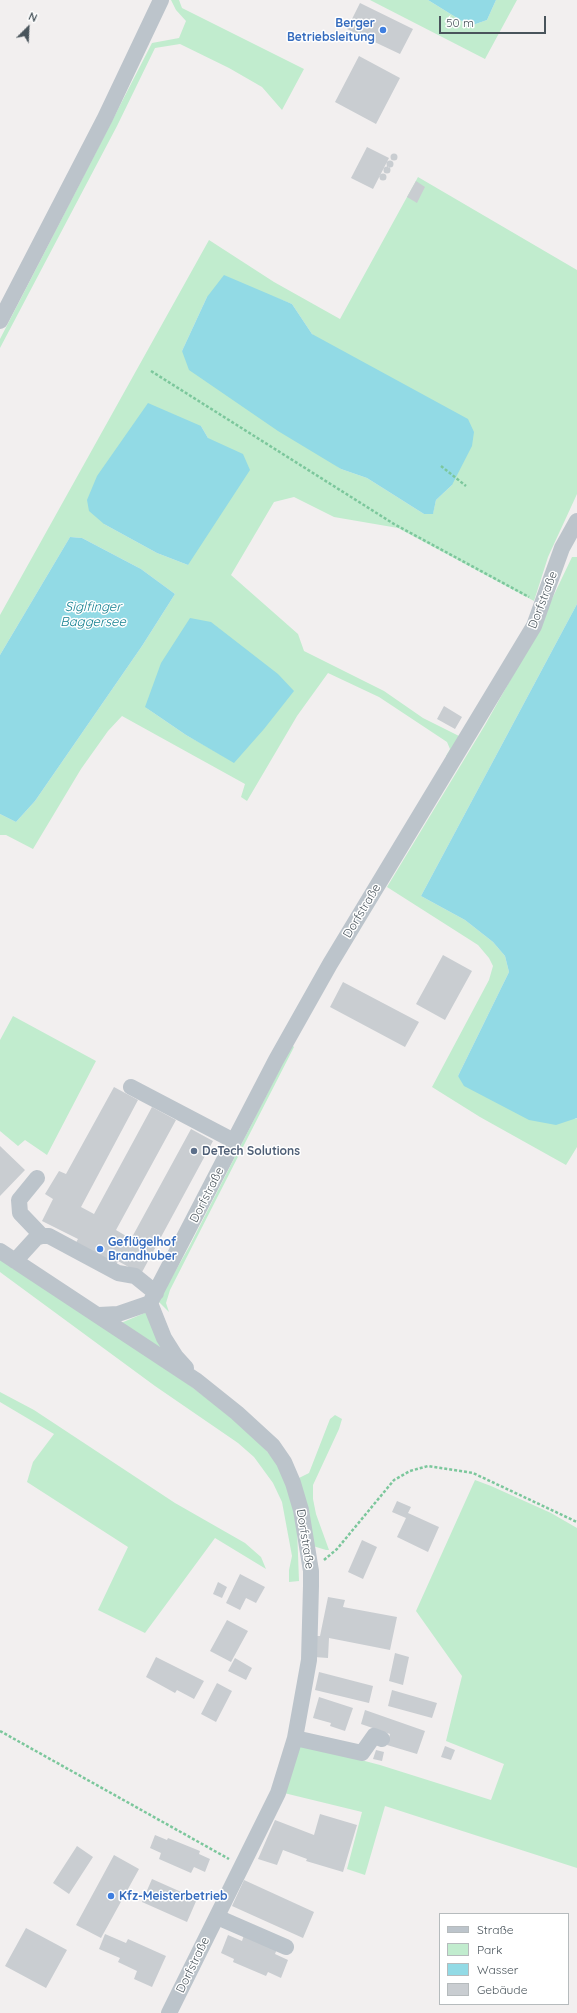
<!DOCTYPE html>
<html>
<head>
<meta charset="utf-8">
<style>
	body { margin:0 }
	#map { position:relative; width:577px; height:2013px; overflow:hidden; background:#f2efef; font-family:Quicksand,sans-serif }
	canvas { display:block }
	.legend { position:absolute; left:439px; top:1913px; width:130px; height:92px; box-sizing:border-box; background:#fff; border:1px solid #b6bbbd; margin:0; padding:5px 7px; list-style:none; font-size:12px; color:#49545b }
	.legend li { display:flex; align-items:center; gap:8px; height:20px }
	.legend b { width:20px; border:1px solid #b6bbbd }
	.north { position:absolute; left:8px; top:8px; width:40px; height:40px; -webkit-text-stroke:3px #fff; paint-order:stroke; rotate:24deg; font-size:11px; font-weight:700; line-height:16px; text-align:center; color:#49545b }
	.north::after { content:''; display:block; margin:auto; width:14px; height:18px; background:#49545b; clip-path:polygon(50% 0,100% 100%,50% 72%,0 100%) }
	.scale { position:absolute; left:439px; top:16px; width:107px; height:18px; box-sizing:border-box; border:2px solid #49545b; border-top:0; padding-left:5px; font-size:12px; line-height:14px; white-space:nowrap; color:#49545b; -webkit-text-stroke:3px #fff; paint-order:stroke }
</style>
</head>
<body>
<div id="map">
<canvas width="577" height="2013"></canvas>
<ul class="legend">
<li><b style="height:5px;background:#bcc4cb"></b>Straße</li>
<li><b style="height:11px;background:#c1ecce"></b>Park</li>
<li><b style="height:11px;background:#92dae5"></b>Wasser</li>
<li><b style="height:11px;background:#c9cdd1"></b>Gebäude</li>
</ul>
<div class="north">N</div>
<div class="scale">50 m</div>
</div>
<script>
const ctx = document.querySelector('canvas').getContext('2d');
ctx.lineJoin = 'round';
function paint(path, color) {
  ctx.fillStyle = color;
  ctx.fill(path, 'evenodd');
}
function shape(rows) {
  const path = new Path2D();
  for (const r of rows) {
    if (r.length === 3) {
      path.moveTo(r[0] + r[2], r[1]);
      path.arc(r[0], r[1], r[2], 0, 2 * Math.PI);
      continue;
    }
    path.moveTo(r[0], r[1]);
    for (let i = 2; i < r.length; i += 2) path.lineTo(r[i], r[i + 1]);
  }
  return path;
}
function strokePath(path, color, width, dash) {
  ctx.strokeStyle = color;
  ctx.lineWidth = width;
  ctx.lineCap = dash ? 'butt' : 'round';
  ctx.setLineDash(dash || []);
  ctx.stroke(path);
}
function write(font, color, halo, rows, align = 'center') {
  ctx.font = font + ' Quicksand,sans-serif';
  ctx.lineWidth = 3;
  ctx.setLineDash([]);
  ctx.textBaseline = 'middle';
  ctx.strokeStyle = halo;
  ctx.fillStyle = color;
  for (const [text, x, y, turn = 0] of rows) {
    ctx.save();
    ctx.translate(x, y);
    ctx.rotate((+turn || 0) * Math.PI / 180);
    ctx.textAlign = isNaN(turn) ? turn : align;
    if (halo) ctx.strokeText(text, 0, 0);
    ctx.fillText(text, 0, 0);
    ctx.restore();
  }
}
paint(shape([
	[171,0,179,0,182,8,304,69,282,110,262,87,229,68,180,44,155,48,117,126,0,348,0,339,152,43,179,38,186,21,176,10],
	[370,0,428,0,470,26,487,20,496,0,517,0,485,59],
	[418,177,577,270,577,494,548,557,534,601,398,528,334,517,294,497,274,502,231,575,298,634,304,651,384,691,423,718,461,737,446,762,446,756,450,749,447,742,379,697,328,673,297,716,247,801,241,797,245,784,122,716,108,731,81,769,33,849,6,835,0,835,0,814,16,822,35,801,142,646,175,594,141,569,82,538,70,537,0,655,0,615,209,240,274,282,340,319],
	[256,290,292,304,312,334,452,485,436,500,433,513,424,514,367,478,341,469,182,351,207,297],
	[201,426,208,438,188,565,157,553,104,524],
	[145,707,234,762,186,735],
	[572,557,577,557,577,604,421,896,465,920,493,942,505,956,509,972,458,1076,576,1119,577,1118,577,1147,566,1165,480,1117,432,1087,489,980,493,966,489,958,478,945,387,887,485,725,530,645],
	[13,1016,96,1061,47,1155,25,1140,18,1146,0,1131,0,1040],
	[292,1045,294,1047,170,1290,166,1303,169,1312,159,1302,160,1298,189,1247],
	[0,1259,188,1384,250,1431,276,1462,289,1488,297,1528,299,1581,289,1582,289,1570,292,1556,282,1502,273,1483,254,1457,238,1443,155,1386,4,1275,0,1272],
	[147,1312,173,1357,121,1323],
	[0,1392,34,1410,175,1503,245,1543,261,1557,266,1569,215,1538,145,1633,98,1610,128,1547,27,1482,33,1462,54,1434,0,1402],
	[335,1415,342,1419,339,1429,313,1485,313,1499,316,1514,329,1550,326,1550,313,1546,299,1478,309,1473,330,1419],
	[475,1480,491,1486,551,1513,577,1528,577,1868,385,1806,365,1875,347,1869,362,1812,284,1793,299,1746,304,1745,380,1765,491,1800,504,1764,446,1741,462,1676,416,1611]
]), '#c1ecce');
paint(shape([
	[428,0,496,0,487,20,470,26],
	[224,275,292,304,312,334,468,419,474,432,472,446,452,485,436,500,433,514,424,514,367,478,341,469,278,431,189,370,182,351,207,297],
	[148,403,201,426,208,438,243,454,250,470,188,565,157,553,104,524,89,511,87,500,97,476],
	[70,537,82,538,141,569,175,594,142,646,35,801,16,822,0,814,0,655],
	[577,604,577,1118,556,1125,529,1120,464,1086,458,1076,509,972,505,956,493,942,465,920,421,896],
	[190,618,211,622,278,674,294,691,264,729,234,763,186,735,145,707,161,663]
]), '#92dae5');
paint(shape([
	[360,3,413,29,400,54,347,29],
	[359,56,400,78,376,124,335,102],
	[367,147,389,158,373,189,351,178],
	[394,157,3.5],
	[390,164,3.5],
	[387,170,3.5],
	[383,177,3.5],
	[416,181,425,187,417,203,407,197],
	[444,706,462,717,455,729,437,719],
	[443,955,472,971,445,1020,416,1004],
	[343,982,419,1022,405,1047,330,1007],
	[114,1087,138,1100,81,1207,94,1214,152,1107,176,1120,116,1230,131,1239,191,1129,213,1141,141,1274,118,1261,115,1268,74,1246,78,1239,42,1221,53,1199,45,1194,59,1171,66,1174],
	[0,1146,25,1170,0,1196],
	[397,1501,411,1507,408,1513,439,1527,428,1552,397,1537,406,1518,392,1512],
	[362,1540,377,1547,363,1579,348,1572],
	[240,1574,265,1587,256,1603,246,1598,240,1610,226,1603],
	[218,1582,227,1587,222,1598,213,1594],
	[328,1597,345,1600,343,1607,397,1617,390,1650,329,1638,328,1658,314,1657,316,1636,320,1636],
	[227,1620,248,1631,231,1662,210,1651],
	[395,1653,409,1657,403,1685,389,1681],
	[156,1657,204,1681,194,1699,177,1690,175,1693,146,1677],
	[235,1658,252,1668,246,1680,228,1671],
	[319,1672,373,1686,369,1703,315,1690],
	[217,1683,232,1691,216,1722,201,1714],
	[392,1690,437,1703,432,1718,388,1706],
	[319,1697,353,1708,345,1731,330,1726,331,1723,313,1718],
	[365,1710,425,1731,417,1754,387,1745,390,1734,361,1724],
	[445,1746,455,1750,451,1760,441,1757],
	[376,1750,384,1752,382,1761,373,1759],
	[320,1814,357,1825,343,1872,306,1861,307,1859,283,1850,277,1865,258,1859,275,1820,314,1835],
	[155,1835,167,1840,168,1838,200,1851,199,1854,210,1859,205,1872,194,1867,191,1873,159,1859,161,1853,150,1848],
	[77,1846,93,1857,69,1894,53,1883],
	[114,1855,139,1869,101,1938,76,1925],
	[152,1879,197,1899,187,1922,142,1902],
	[244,1880,314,1912,303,1938,232,1906],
	[26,1928,67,1950,46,1988,5,1966],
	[105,1934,126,1943,128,1939,166,1956,152,1987,134,1979,137,1971,118,1962,120,1958,99,1949],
	[228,1935,242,1941,244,1935,277,1949,275,1954,288,1960,281,1978,268,1972,266,1976,233,1962,234,1959,221,1953]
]), '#c9cdd1');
strokePath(shape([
	[151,371,394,524,529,597],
	[441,466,466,486],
	[324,1560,337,1549,394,1480,410,1471,428,1466,473,1473,577,1522],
	[0,1731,229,1859]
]), '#7cc79c', 2.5, [3, 2]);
strokePath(shape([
	[0,321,105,118,161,0],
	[131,1087,234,1141],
	[37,1178,19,1200,20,1213,42,1236],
	[0,1251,197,1381,237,1413,273,1446,284,1462,293,1483,301,1510,311,1571,311,1586,309,1660,295,1738,278,1793,169,2013],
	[15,1261,36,1238,42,1236,49,1236,118,1273,135,1276,156,1293],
	[150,1303,164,1338,176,1357,186,1368],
	[99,1315,118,1314,150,1303,276,1060,330,964,534,626,562,548,577,521],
	[295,1738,362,1753,374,1736,382,1739],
	[217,1917,286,1947]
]), '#bcc4cb', 16);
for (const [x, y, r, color] of [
	[383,30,4,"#3f7fe0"],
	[194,1151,4,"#5c6f8a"],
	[100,1249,4,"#3f7fe0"],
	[111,1896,4,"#3f7fe0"]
]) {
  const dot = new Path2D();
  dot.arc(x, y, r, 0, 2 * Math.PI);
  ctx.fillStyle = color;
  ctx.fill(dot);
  strokePath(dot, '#fff', 1.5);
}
write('bold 12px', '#366cbe', '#fff', [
	["Berger",375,23,"right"],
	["Betriebsleitung",375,37,"right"],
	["Geflügelhof",108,1242],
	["Brandhuber",108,1256],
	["Kfz-Meisterbetrieb",119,1896]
], 'left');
write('12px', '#49545b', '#fff', [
	["Dorfstraße",543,600,-69],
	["Dorfstraße",362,911,-59],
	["Dorfstraße",207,1195,-63],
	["Dorfstraße",305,1539,81],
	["Dorfstraße",193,1965,-64]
]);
write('bold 12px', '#4e5e75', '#fff', [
	["DeTech Solutions",202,1151]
], 'left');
write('italic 13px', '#168191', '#fff', [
	["Siglfinger",93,607],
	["Baggersee",93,622]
]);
</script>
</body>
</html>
